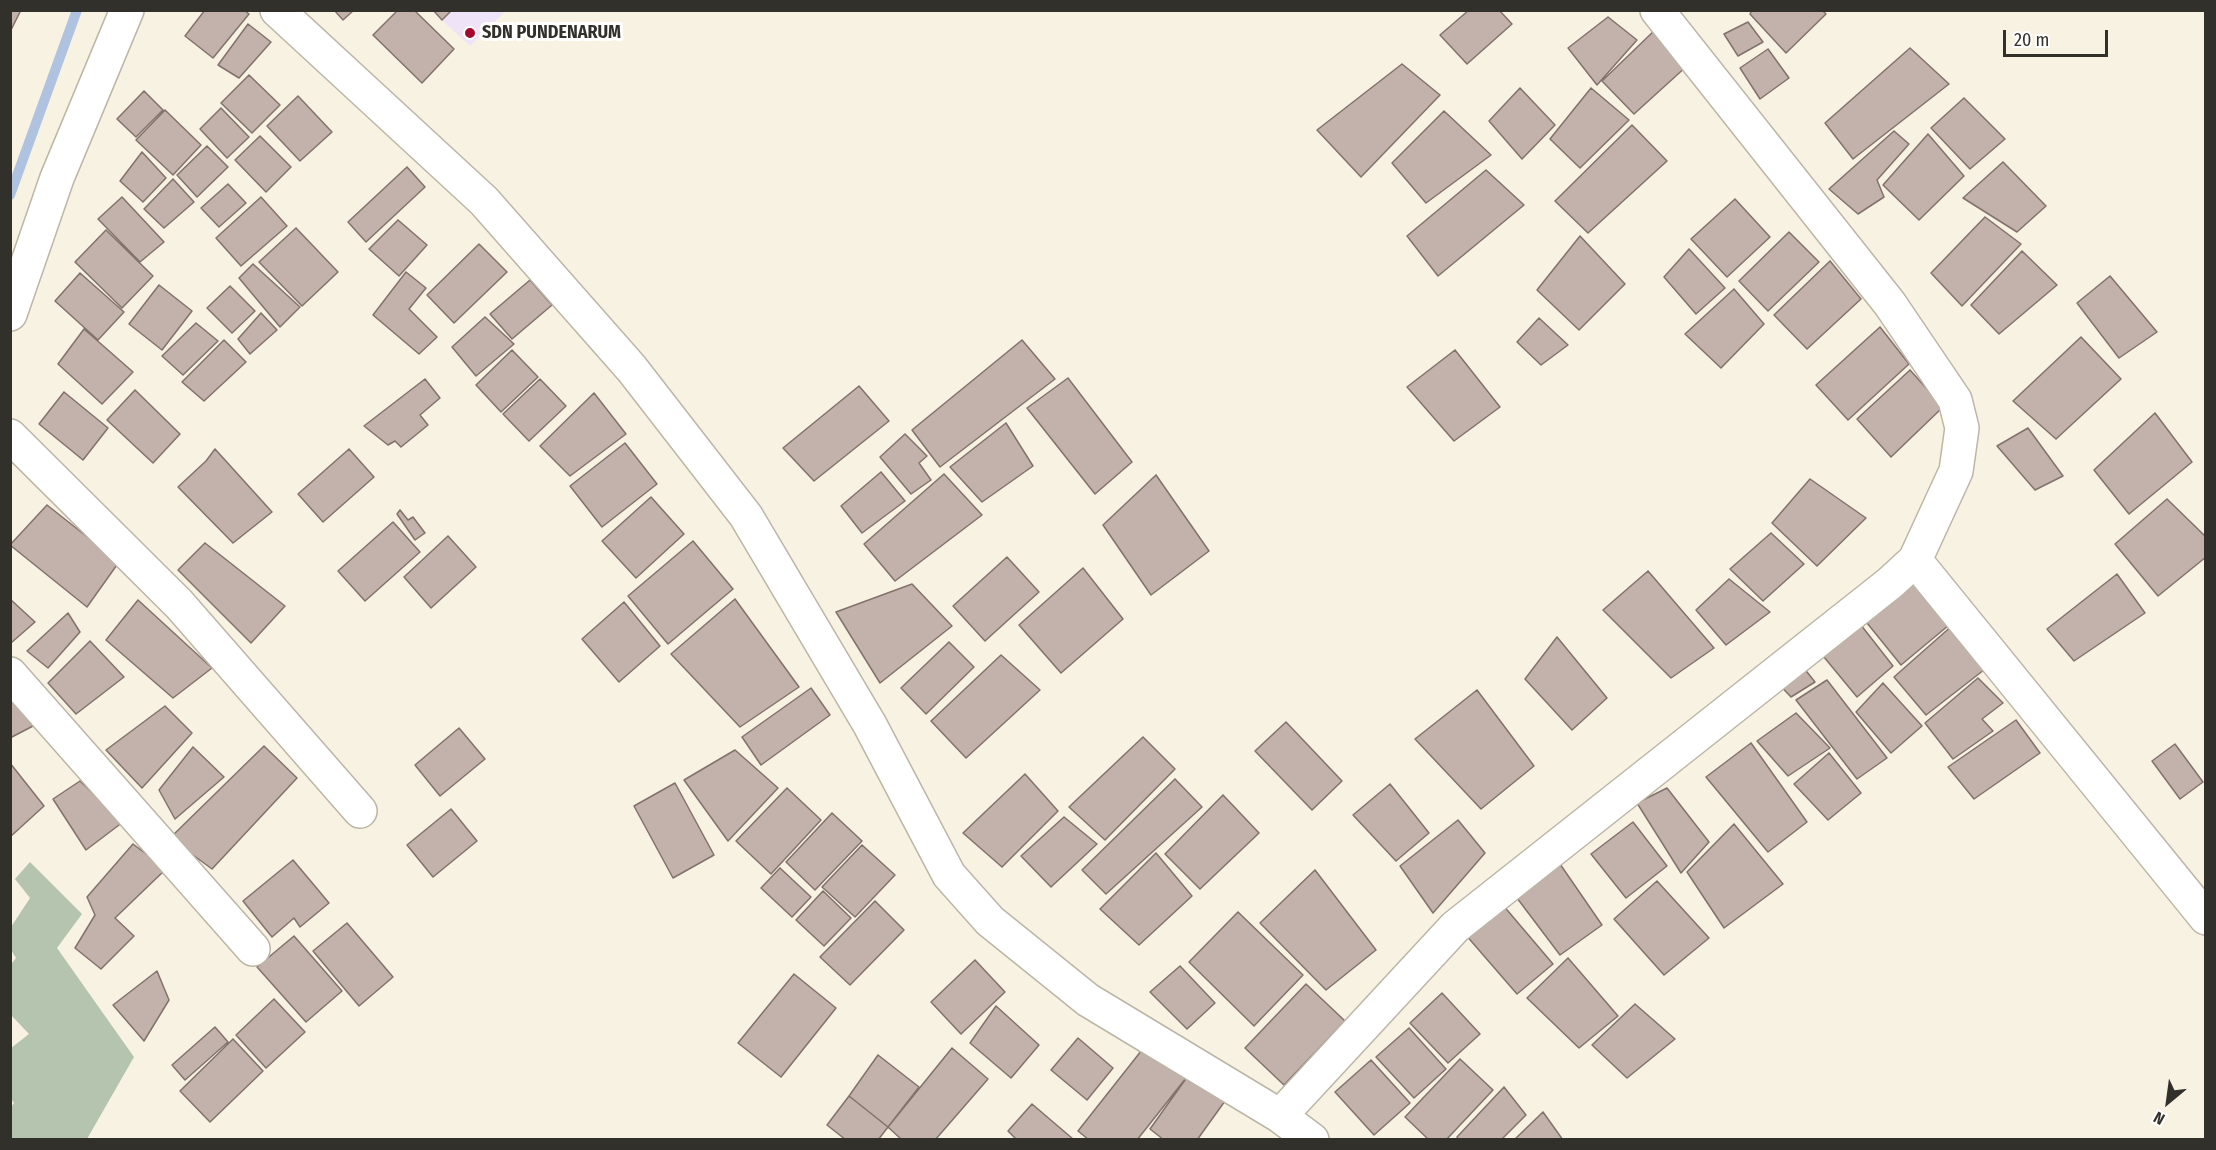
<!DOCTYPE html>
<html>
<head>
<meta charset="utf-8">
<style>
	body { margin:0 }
	#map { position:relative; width:2216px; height:1150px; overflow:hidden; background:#f8f2e2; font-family:"Fira Sans Condensed",sans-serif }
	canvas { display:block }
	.frame { position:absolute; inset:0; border:12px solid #32302a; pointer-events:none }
	.north { position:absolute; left:2138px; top:1072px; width:60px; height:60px; -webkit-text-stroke:4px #fff; paint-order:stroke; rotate:209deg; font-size:16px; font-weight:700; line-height:24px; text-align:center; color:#32302a }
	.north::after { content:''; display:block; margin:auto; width:21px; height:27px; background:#32302a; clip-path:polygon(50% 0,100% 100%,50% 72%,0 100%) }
	.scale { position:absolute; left:2003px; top:30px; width:105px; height:27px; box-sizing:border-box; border:3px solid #32302a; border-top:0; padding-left:8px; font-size:18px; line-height:21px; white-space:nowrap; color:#32302a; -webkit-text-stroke:4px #fff; paint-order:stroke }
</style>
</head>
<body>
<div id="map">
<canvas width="2216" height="1150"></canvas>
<div class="frame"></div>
<div class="north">N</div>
<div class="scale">20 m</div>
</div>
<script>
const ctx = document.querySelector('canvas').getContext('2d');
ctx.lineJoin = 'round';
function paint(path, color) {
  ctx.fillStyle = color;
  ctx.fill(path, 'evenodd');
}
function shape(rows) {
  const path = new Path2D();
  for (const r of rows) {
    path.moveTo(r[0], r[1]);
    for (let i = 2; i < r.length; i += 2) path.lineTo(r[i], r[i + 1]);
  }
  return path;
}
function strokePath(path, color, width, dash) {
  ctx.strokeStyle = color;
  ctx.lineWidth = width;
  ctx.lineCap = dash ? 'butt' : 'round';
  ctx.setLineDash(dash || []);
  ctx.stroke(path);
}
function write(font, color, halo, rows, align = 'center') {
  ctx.font = font + ' "Fira Sans Condensed",sans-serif';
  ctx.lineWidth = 6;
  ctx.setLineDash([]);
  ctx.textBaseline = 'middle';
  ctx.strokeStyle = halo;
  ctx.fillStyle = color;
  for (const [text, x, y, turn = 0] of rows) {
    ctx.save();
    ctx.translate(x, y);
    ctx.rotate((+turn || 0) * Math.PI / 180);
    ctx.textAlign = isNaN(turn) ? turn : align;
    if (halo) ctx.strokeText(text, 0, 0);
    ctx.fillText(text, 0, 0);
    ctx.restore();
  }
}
paint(shape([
	[432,11,506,11,470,46]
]), '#efe3f7');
paint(shape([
	[30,862,82,914,57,948,134,1057,87,1139,11,1139,11,1107,14,1103,11,1099,11,1048,29,1034,11,1015,11,964,16,958,11,950,11,927,30,898,15,879]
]), '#b5c4ae');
strokePath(shape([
	[10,195,77,10]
]), '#afc2e0', 10);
const building = shape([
	[10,10,21,10,10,32,10,10],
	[205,10,244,10,249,14,213,58,185,36,205,10],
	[334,10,354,10,343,20,334,10],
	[398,10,414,10,454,49,422,83,373,35,398,10],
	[433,10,452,10,442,20,433,10],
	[1469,10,1499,10,1512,24,1467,64,1440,35,1469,10],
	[1752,10,1822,10,1826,14,1786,53,1750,14,1752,10],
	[1608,17,1637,40,1597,85,1568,48,1608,17],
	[1748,22,1763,42,1738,56,1724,34,1748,22],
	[248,24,271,42,239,78,218,65,248,24],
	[1657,28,1688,65,1634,114,1602,81,1657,28],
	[1910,48,1949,84,1853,159,1825,123,1910,48],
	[1768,49,1789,78,1760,99,1740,68,1768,49],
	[1402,64,1440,95,1361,177,1317,130,1402,64],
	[249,75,280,105,252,133,221,103,249,75],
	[1520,88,1555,125,1522,159,1489,121,1520,88],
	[1591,88,1629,120,1580,168,1550,139,1591,88],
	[144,91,163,110,136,137,117,119,144,91],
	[298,96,332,132,300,161,267,126,298,96],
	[1964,98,2005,139,1970,169,1931,128,1964,98],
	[221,108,249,137,227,158,200,129,221,108],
	[165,110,201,145,173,175,136,140,165,110],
	[1444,111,1491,155,1426,203,1392,163,1444,111],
	[1632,125,1667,161,1588,233,1555,201,1632,125],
	[1894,131,1909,144,1877,180,1884,197,1858,214,1829,189,1894,131],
	[1928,134,1964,176,1919,220,1883,185,1928,134],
	[260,136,291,167,266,192,235,160,260,136],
	[207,146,228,167,197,197,177,175,207,146],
	[142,152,166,178,143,202,120,181,142,152],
	[2003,162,2046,206,2017,232,1963,198,2003,162],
	[407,167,425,187,366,242,348,222,407,167],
	[1486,170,1524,205,1438,276,1407,236,1486,170],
	[173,179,194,202,164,228,144,209,173,179],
	[228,184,246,203,219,227,201,208,228,184],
	[122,197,164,242,140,262,98,219,122,197],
	[261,197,287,226,241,266,216,238,261,197],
	[1735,199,1770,237,1727,277,1691,239,1735,199],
	[1985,217,2021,244,1962,306,1931,273,1985,217],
	[398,220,427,245,399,276,369,249,398,220],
	[296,228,338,272,302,306,259,262,296,228],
	[106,230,153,276,122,308,75,262,106,230],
	[1789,232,1819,262,1768,311,1739,281,1789,232],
	[1580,236,1625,284,1579,330,1537,290,1580,236],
	[479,244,507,272,454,323,427,295,479,244],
	[1689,249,1725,288,1696,314,1664,277,1689,249],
	[2022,251,2057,285,1999,334,1971,305,2022,251],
	[1830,261,1861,299,1807,349,1774,315,1830,261],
	[253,264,300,307,280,327,239,278,253,264],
	[406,272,426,288,409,309,437,337,419,354,373,315,406,272],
	[80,273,124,312,98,340,55,301,80,273],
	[2110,276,2157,332,2119,358,2077,303,2110,276],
	[530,280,552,305,512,339,490,314,530,280],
	[159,285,192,311,162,350,129,324,159,285],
	[230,286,255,311,232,333,207,308,230,286],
	[1734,289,1764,324,1721,368,1685,334,1734,289],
	[261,313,277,330,250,354,238,339,261,313],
	[485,317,514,344,476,376,452,347,485,317],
	[1539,318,1568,345,1541,365,1517,342,1539,318],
	[196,323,218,341,183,375,162,356,196,323],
	[1880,327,1909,364,1848,420,1816,385,1880,327],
	[84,329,133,372,102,404,58,364,84,329],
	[2081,337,2121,379,2056,439,2013,401,2081,337],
	[224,340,246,362,204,401,182,382,224,340],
	[1022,340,1055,379,940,467,912,430,1022,340],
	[512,350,538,377,501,412,476,385,512,350],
	[1455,350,1500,407,1454,441,1407,387,1455,350],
	[1910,370,1943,407,1891,457,1857,419,1910,370],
	[1068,378,1132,462,1095,494,1027,408,1068,378],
	[425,379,440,398,420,415,428,425,401,447,395,441,388,445,364,426,425,379],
	[540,379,566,406,529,441,503,414,540,379],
	[859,386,889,421,814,481,783,448,859,386],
	[135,390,180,434,153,463,107,420,135,390],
	[64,392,108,428,83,460,39,424,64,392],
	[594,393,626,434,570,476,540,446,594,393],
	[2155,413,2192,462,2129,514,2094,470,2155,413],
	[1006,423,1033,466,982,502,950,467,1006,423],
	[2028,428,2063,476,2035,490,1997,446,2028,428],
	[905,434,927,456,919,463,931,480,911,494,880,457,905,434],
	[625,443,657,484,602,527,570,486,625,443],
	[215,449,272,512,233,543,178,487,206,461,215,449],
	[349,449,374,477,323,522,298,494,349,449],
	[881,472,905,501,862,533,841,506,881,472],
	[944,474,982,515,895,581,864,544,944,474],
	[1156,475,1209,551,1151,595,1103,525,1156,475],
	[1810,479,1866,518,1817,566,1772,523,1810,479],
	[651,497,684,534,636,578,602,541,651,497],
	[2167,499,2206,537,2206,557,2158,596,2115,544,2167,499],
	[47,505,119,562,87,607,10,545,47,505],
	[400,510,408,520,413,517,425,533,415,540,397,514,400,510],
	[393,522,420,552,365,601,338,571,393,522],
	[1771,533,1804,564,1763,601,1730,569,1771,533],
	[448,536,476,567,431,608,404,577,448,536],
	[693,541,733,589,668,644,628,596,693,541],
	[205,543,285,606,251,643,178,570,205,543],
	[1007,557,1039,592,985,641,953,606,1007,557],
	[1083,568,1123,619,1061,673,1019,625,1083,568],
	[1648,571,1714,648,1671,678,1603,610,1648,571],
	[1918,574,1955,620,1901,665,1863,618,1918,574],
	[2117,574,2145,613,2074,661,2047,629,2117,574],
	[1729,579,1770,612,1726,645,1696,610,1729,579],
	[912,584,952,626,880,683,836,612,912,584],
	[10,599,35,622,11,643,10,642,10,599],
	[735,599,799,687,740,727,671,654,735,599],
	[138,600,212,668,173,698,106,640,138,600],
	[624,602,660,646,619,682,582,639,624,602],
	[68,613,80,632,48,668,27,651,68,613],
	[1857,620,1893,666,1857,697,1819,651,1857,620],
	[1954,624,1989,666,1926,715,1894,677,1954,624],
	[1557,637,1607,698,1572,730,1525,679,1557,637],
	[90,641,124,677,76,714,48,683,90,641],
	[949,642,974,667,926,714,901,688,949,642],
	[1001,655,1040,690,966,758,931,721,1001,655],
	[1799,662,1815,682,1791,697,1774,679,1799,662],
	[1978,678,2003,703,1982,719,1993,731,1953,759,1925,723,1978,678],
	[1827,680,1887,758,1857,779,1796,700,1827,680],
	[1883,683,1922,726,1891,753,1856,712,1883,683],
	[811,688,830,715,761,765,742,737,811,688],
	[1477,690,1534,766,1481,809,1415,739,1477,690],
	[10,697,33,726,10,738,10,697],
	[165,706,192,733,142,788,106,750,165,706],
	[1796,713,1830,748,1788,776,1757,741,1796,713],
	[2016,720,2040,753,1974,799,1948,767,2016,720],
	[1286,722,1342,781,1312,810,1255,751,1286,722],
	[459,728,485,759,440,796,415,765,459,728],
	[1143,737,1175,769,1105,840,1069,807,1143,737],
	[1751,743,1807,822,1768,852,1706,777,1751,743],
	[2175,744,2203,782,2180,799,2152,761,2175,744],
	[264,746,297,778,212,869,170,838,264,746],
	[193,747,224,777,175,819,159,790,193,747],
	[735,750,778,788,728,841,684,780,735,750],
	[1829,753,1861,793,1828,820,1794,784,1829,753],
	[10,763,44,806,10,837,10,763],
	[1025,774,1058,811,1002,867,963,833,1025,774],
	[1175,779,1202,807,1106,894,1082,870,1175,779],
	[80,781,123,822,86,850,53,799,80,781],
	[675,783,714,855,673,878,634,806,675,783],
	[1390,784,1429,833,1396,861,1353,815,1390,784],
	[787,788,821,820,771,874,736,841,787,788],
	[1667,788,1709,842,1681,873,1637,803,1667,788],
	[1223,795,1259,833,1200,889,1165,854,1223,795],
	[451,809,477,841,433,877,407,845,451,809],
	[832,813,862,841,815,890,786,862,832,813],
	[1064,817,1097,844,1051,887,1021,856,1064,817],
	[1458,820,1485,853,1433,913,1400,866,1458,820],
	[1633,822,1667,866,1626,898,1591,854,1633,822],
	[1734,824,1783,884,1724,928,1687,872,1734,824],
	[133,844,166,869,115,918,134,936,101,969,75,948,95,915,87,897,133,844],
	[862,845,895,875,855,917,822,887,862,845],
	[1156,853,1192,896,1139,945,1100,909,1156,853],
	[293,860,329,903,300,927,294,918,272,937,243,901,293,860],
	[1560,864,1602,925,1560,955,1517,898,1560,864],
	[780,868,811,897,792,917,761,888,780,868],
	[1315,870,1376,950,1326,990,1260,923,1315,870],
	[1657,881,1709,938,1664,975,1614,919,1657,881],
	[823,891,851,918,824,946,796,920,823,891],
	[875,901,904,930,850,985,820,957,875,901],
	[1502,904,1553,964,1517,994,1465,934,1502,904],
	[1238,912,1303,975,1254,1026,1189,962,1238,912],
	[347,923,393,977,359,1006,313,951,347,923],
	[294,936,342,991,306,1022,257,967,294,936],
	[1568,958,1618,1016,1579,1048,1527,998,1568,958],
	[975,960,1005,992,961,1034,931,1002,975,960],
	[1180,966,1215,1003,1187,1029,1150,992,1180,966],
	[157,971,169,1000,144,1041,113,1005,157,971],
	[794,974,836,1008,781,1077,738,1043,794,974],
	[1306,984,1345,1021,1284,1085,1245,1048,1306,984],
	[1442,993,1480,1034,1448,1063,1410,1023,1442,993],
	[274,999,305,1032,266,1068,236,1035,274,999],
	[1635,1004,1675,1039,1627,1078,1592,1045,1635,1004],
	[996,1006,1039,1045,1011,1078,970,1043,996,1006],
	[215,1027,228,1042,185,1080,172,1065,215,1027],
	[1409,1028,1446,1069,1414,1098,1376,1057,1409,1028],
	[1078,1038,1113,1068,1087,1100,1051,1070,1078,1038],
	[233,1039,263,1071,210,1122,180,1091,233,1039],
	[1149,1041,1190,1073,1137,1140,1089,1140,1078,1131,1149,1041],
	[952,1048,988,1079,935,1140,902,1140,888,1127,952,1048],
	[878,1055,919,1087,888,1127,849,1096,878,1055],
	[1460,1059,1493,1090,1446,1140,1429,1140,1405,1117,1460,1059],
	[1371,1060,1410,1103,1374,1135,1335,1092,1371,1060],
	[1190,1073,1225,1101,1197,1140,1164,1140,1150,1129,1190,1073],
	[1504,1087,1526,1115,1501,1140,1459,1140,1457,1137,1504,1087],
	[849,1096,888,1127,878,1140,846,1140,827,1125,849,1096],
	[1032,1104,1073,1139,1072,1140,1017,1140,1008,1131,1032,1104],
	[1543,1112,1563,1140,1514,1140,1543,1112]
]);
paint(building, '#c3b1ab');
strokePath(building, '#82726c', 1.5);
const street = shape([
	[277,10,484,201,632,369,746,516,870,725,949,875,990,921,1088,1000,1280,1116,1312,1140],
	[10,436,179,604,360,811],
	[1915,560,2206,918],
	[10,674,253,949],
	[1280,1116,1455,927,1890,583,1915,560,1956,471,1962,428,1955,400,1890,304,1657,10]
]);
const secondary = shape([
	[10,314,57,178,127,10]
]);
strokePath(street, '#bcb6a7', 36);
strokePath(secondary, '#bcb6a7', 36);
strokePath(street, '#fff', 33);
strokePath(secondary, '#fff', 33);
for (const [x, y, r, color] of [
	[470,33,6,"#a5082c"]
]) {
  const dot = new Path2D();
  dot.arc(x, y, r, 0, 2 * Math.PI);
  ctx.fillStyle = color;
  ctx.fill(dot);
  strokePath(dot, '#fff', 2);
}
write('bold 18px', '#32302a', '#fff', [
	["SDN PUNDENARUM",482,33]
], 'left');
</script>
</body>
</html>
